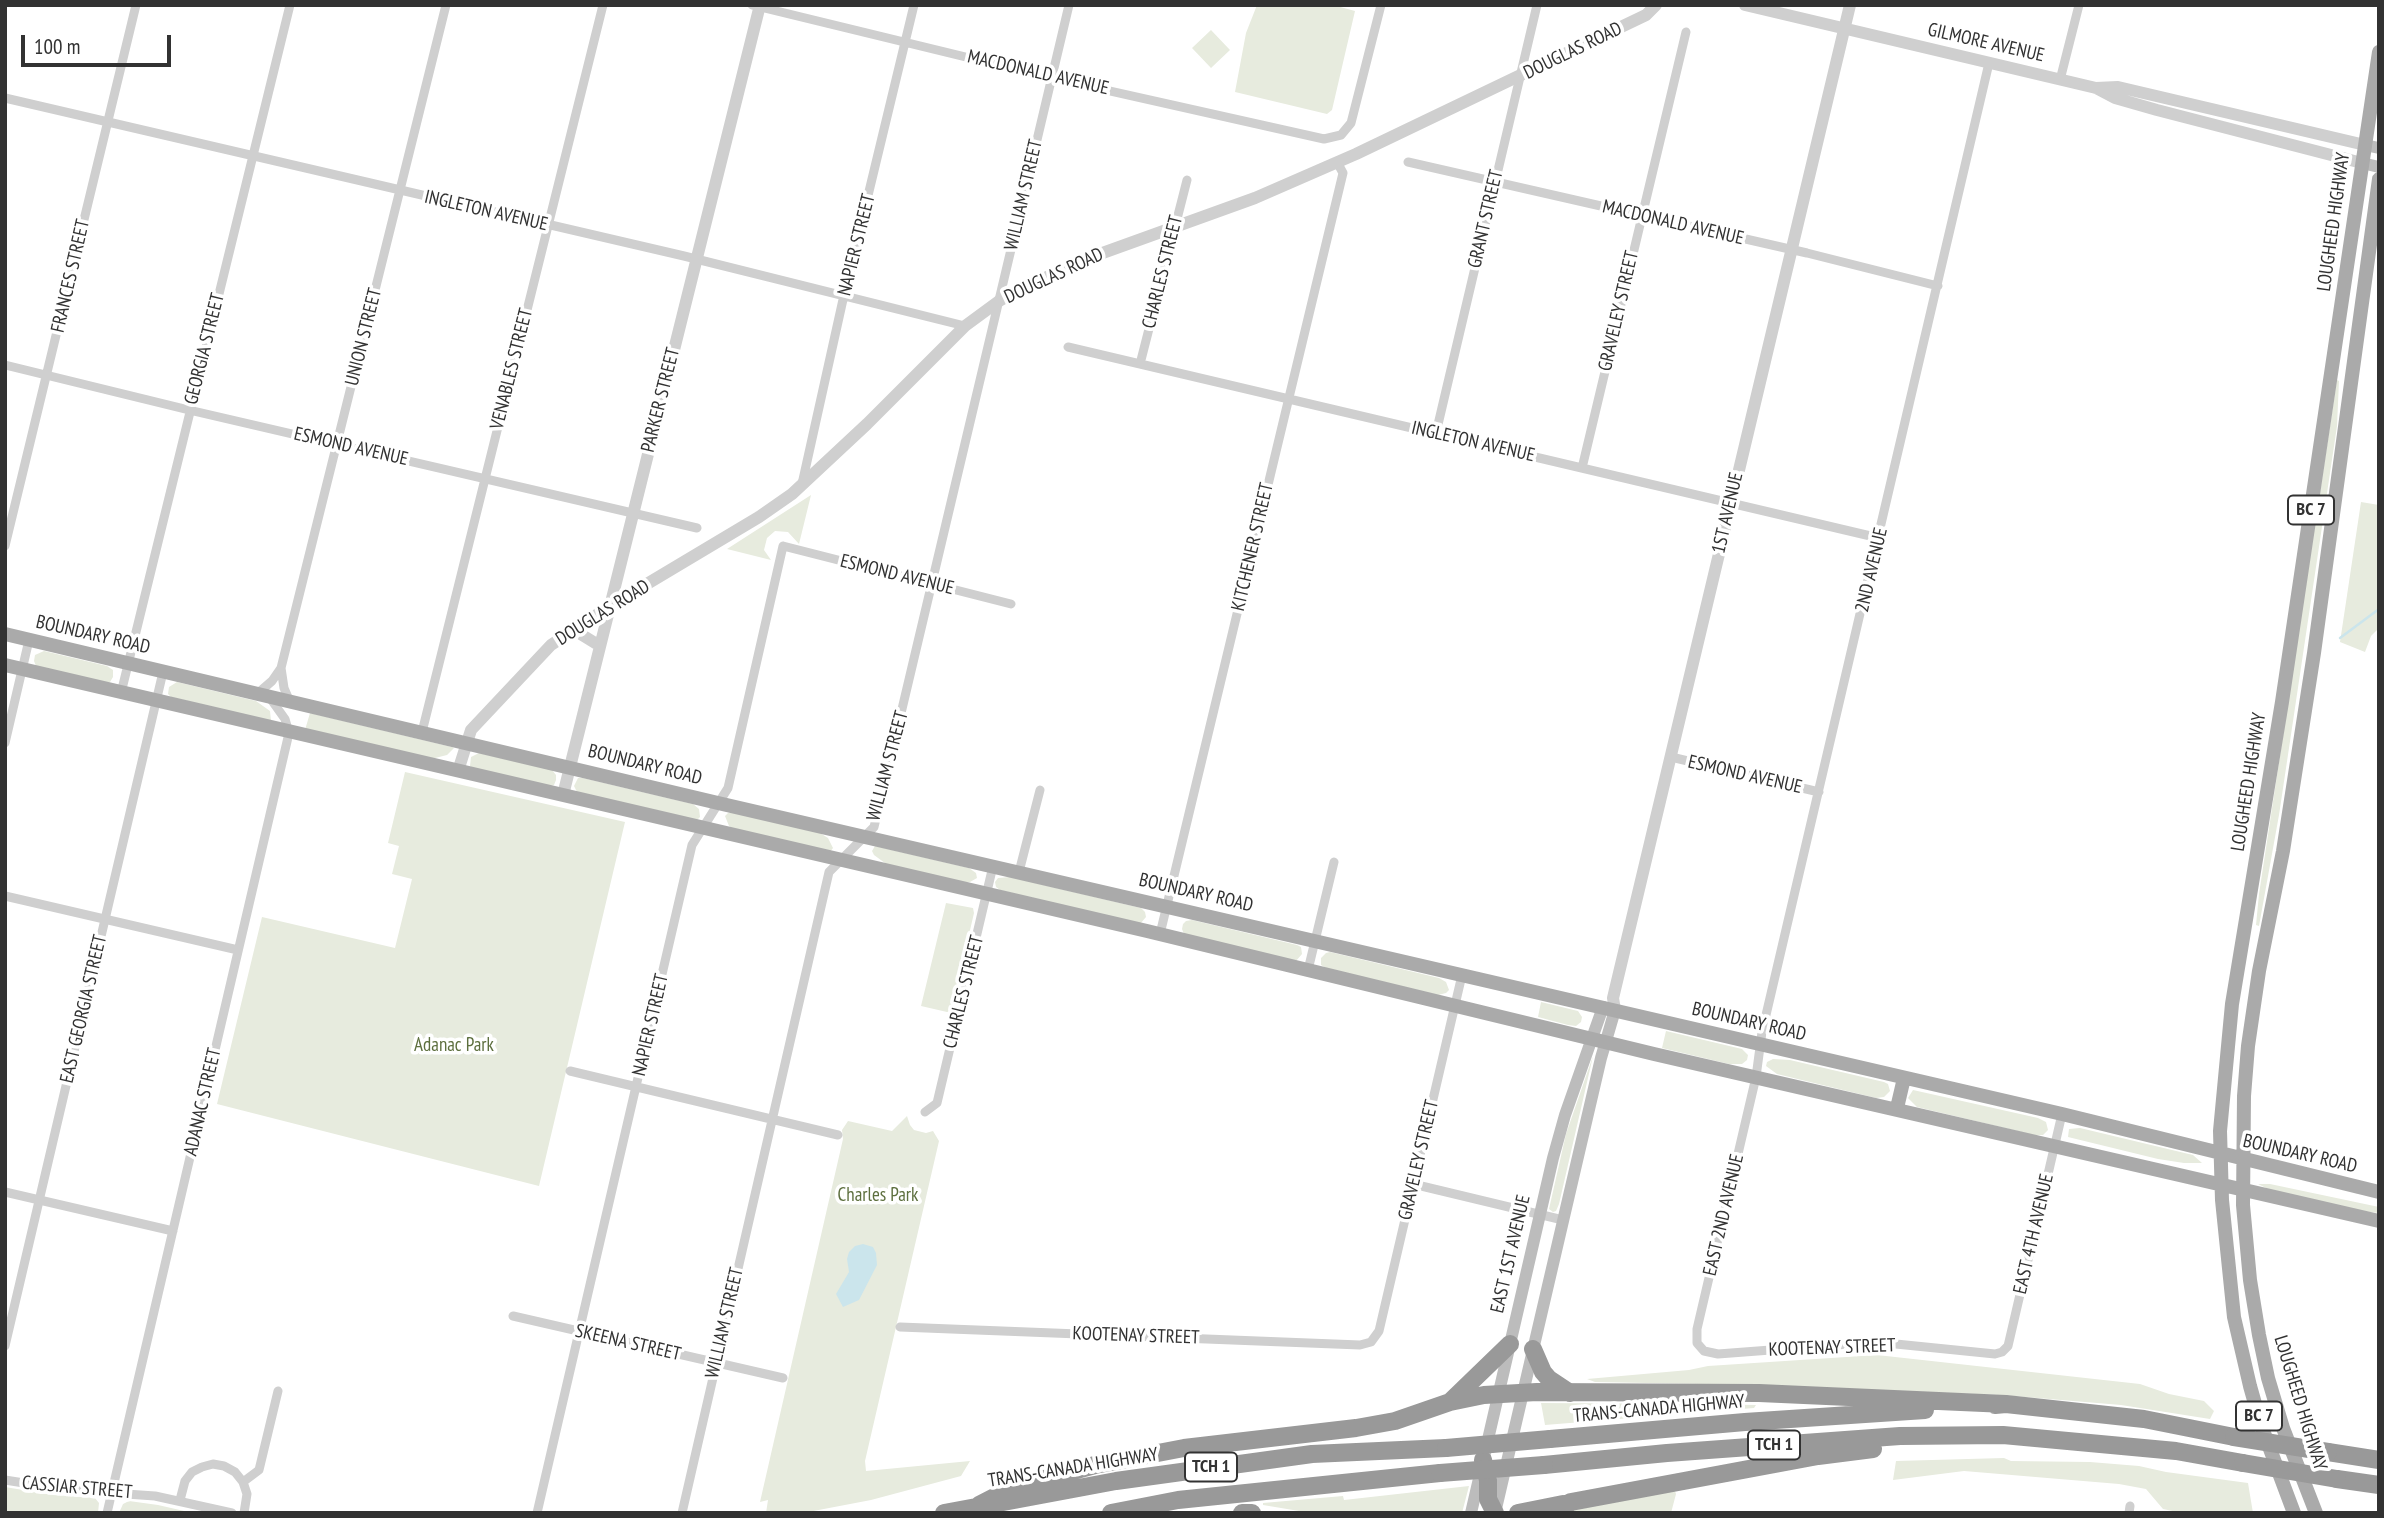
<!DOCTYPE html>
<html>
<head>
<meta charset="utf-8">
<style>
	body { margin:0 }
	#map { position:relative; width:2384px; height:1518px; overflow:hidden; background:#fff; font-family:"PT Sans Narrow",sans-serif }
	canvas { display:block }
	.frame { position:absolute; inset:0; border:7px solid #323232; pointer-events:none }
	.scale { position:absolute; left:21px; top:35px; width:150px; height:32px; box-sizing:border-box; border:4px solid #323232; border-top:0; padding-left:9px; font-size:21px; line-height:24px; white-space:nowrap; color:#323232; -webkit-text-stroke:5px #fff; paint-order:stroke }
</style>
</head>
<body>
<div id="map">
<canvas width="2384" height="1518"></canvas>
<div class="frame"></div>
<div class="scale">100 m</div>
</div>
<script>
const ctx = document.querySelector('canvas').getContext('2d');
ctx.lineJoin = 'round';
function paint(path, color) {
  ctx.fillStyle = color;
  ctx.fill(path, 'evenodd');
}
function shape(rows) {
  const path = new Path2D();
  for (const r of rows) {
    path.moveTo(r[0], r[1]);
    for (let i = 2; i < r.length; i += 2) path.lineTo(r[i], r[i + 1]);
  }
  return path;
}
function strokePath(path, color, width, dash) {
  ctx.strokeStyle = color;
  ctx.lineWidth = width;
  ctx.lineCap = dash ? 'butt' : 'round';
  ctx.setLineDash(dash || []);
  ctx.stroke(path);
}
function write(font, color, halo, rows, align = 'center') {
  ctx.font = font + ' "PT Sans Narrow",sans-serif';
  ctx.lineWidth = 7;
  ctx.setLineDash([]);
  ctx.textBaseline = 'middle';
  ctx.strokeStyle = halo;
  ctx.fillStyle = color;
  for (const [text, x, y, turn = 0] of rows) {
    ctx.save();
    ctx.translate(x, y);
    ctx.rotate((+turn || 0) * Math.PI / 180);
    ctx.textAlign = isNaN(turn) ? turn : align;
    if (halo) ctx.strokeText(text, 0, 0);
    ctx.fillText(text, 0, 0);
    ctx.restore();
  }
}
paint(shape([
	[1257,5,1333,5,1355,11,1332,110,1327,114,1235,92,1246,33],
	[1211,30,1230,50,1211,68,1192,48],
	[2337,380,2339,381,2337,426,2279,815,2259,926,2256,925,2259,894],
	[811,495,799,544,788,532,775,531,767,538,764,550,771,560,727,549],
	[2361,502,2379,505,2379,628,2371,636,2365,652,2340,642],
	[44,651,107,666,113,670,113,677,110,682,103,683,36,666,34,661,35,655],
	[177,682,256,701,270,711,271,721,171,697,168,694,169,687],
	[310,713,452,747,454,748,447,755,431,759,305,730],
	[479,753,552,770,556,775,556,780,554,785,547,787,474,770,470,766,471,757],
	[405,772,625,822,539,1186,217,1104,262,917,395,948,412,879,392,874,399,846,388,843],
	[578,778,583,778,693,804,699,809,700,817,697,820,578,794,574,786],
	[733,812,820,833,828,838,833,848,830,852,734,830,729,826,725,816,728,813],
	[875,846,969,868,976,873,977,878,970,882,961,882,889,866,874,855,872,851],
	[1010,877,1141,908,1145,912,1146,917,1140,924,1000,890,996,887,995,882,998,878],
	[946,903,973,908,974,913,951,1012,947,1012,921,1006],
	[1192,920,1297,945,1301,947,1302,954,1296,961,1184,934,1182,929,1183,924,1186,921],
	[1330,952,1439,978,1446,982,1449,990,1446,993,1438,995,1326,968,1321,965,1321,958,1326,953],
	[1541,1002,1578,1011,1582,1017,1581,1022,1576,1026,1568,1025,1538,1017],
	[1666,1031,1742,1049,1748,1055,1747,1060,1742,1064,1729,1064,1662,1048],
	[1593,1056,1559,1204,1556,1211,1553,1212,1549,1209,1566,1134],
	[1773,1059,1790,1060,1884,1082,1888,1084,1890,1091,1884,1097,1876,1098,1777,1074,1766,1066,1767,1062],
	[1913,1090,2038,1118,2046,1122,2048,1130,2043,1135,2034,1135,1917,1107,1908,1098],
	[907,1116,910,1125,914,1130,926,1133,933,1131,939,1141,865,1461,866,1471,970,1461,961,1476,871,1500,803,1513,766,1513,768,1500,760,1502,843,1139,842,1130,848,1121,892,1131],
	[2080,1128,2193,1155,2202,1163,2184,1163,2158,1159,2068,1137,2069,1129],
	[2258,1184,2270,1184,2379,1207,2379,1213,2352,1210,2270,1190],
	[1877,1355,2140,1384,2169,1394,2204,1401,2214,1411,2210,1419,2121,1405,2001,1395,1752,1385,1595,1382,1587,1379,1689,1370,1708,1366],
	[1541,1403,1695,1404,1756,1405,1754,1408,1545,1425],
	[2004,1458,2011,1461,2090,1462,2139,1466,2166,1472,2248,1483,2253,1513,2182,1513,2163,1509,2146,1489,2119,1484,1964,1471,1893,1480,1896,1461],
	[1469,1486,1462,1513,1297,1513,1299,1511,1263,1505,1263,1503,1343,1496,1344,1500],
	[5,1487,53,1495,95,1498,99,1503,98,1513,5,1513],
	[1675,1491,1676,1494,1671,1513,1565,1513,1576,1508],
	[129,1501,158,1505,193,1513,119,1513,123,1504]
]), '#e7ebde');
paint(shape([
	[863,1244,873,1247,876,1253,877,1265,859,1300,843,1307,836,1294,849,1272,847,1259,849,1252,855,1246]
]), '#cbe5ec');
strokePath(shape([
	[2340,638,2379,609]
]), '#cbe5ec', 2.5);
strokePath(shape([
	[752,5,1052,78,1324,139,1341,135,1351,123,1381,5],
	[1989,63,1762,1032,1756,1077,1697,1329,1697,1343,1704,1351,1718,1354,1876,1342,1995,1354,2002,1352,2008,1346,2062,1114],
	[2060,80,2079,5],
	[5,98,684,256,965,326],
	[1408,162,1807,253,1938,286],
	[1068,347,1879,538],
	[1140,364,1187,180],
	[5,365,189,410,697,528],
	[1436,433,1537,5],
	[1582,468,1686,32],
	[802,484,844,295,914,5],
	[5,546,136,5],
	[281,668,284,688,290,702],
	[121,693,290,5],
	[257,694,272,681,281,668,446,5],
	[422,732,603,5],
	[5,743,29,640],
	[1671,757,1819,792],
	[1019,872,1040,790],
	[5,896,238,950],
	[1160,934,1343,173,1337,162],
	[1308,970,1334,862],
	[570,1071,838,1135],
	[925,1112,937,1103,993,866],
	[1413,1184,1563,1220],
	[5,1192,173,1231],
	[513,1316,783,1378],
	[900,1327,1360,1345,1371,1342,1379,1331,1462,975],
	[5,1346,163,672],
	[5,1480,68,1490,155,1496,232,1513],
	[243,1482,259,1470,278,1391],
	[180,1500,185,1481,192,1472,202,1467,213,1464,224,1466,235,1472,243,1482,247,1494,244,1513],
	[107,1513,289,733,285,719,270,698],
	[537,1513,692,845,728,788,783,546,1011,604],
	[682,1513,829,872,874,827,1069,5],
	[2129,1513,2130,1506]
]), '#cfcfcf', 9);
strokePath(shape([
	[1745,5,2096,88,2115,98,2157,110,2362,163],
	[2096,88,2118,87,2365,145],
	[574,630,600,646],
	[458,771,471,730,551,645,610,606,759,517,792,494,867,424,965,326,999,301,1022,288,1097,255,1255,198,1356,154,1646,15,1656,5],
	[563,795,760,5],
	[1615,1010,1613,998,1850,5]
]), '#cfcfcf', 12);
strokePath(shape([
	[2365,145,2379,148],
	[2362,163,2379,167],
	[1471,1513,1553,1158,1565,1115,1603,1007],
	[1495,1513,1601,1058,1615,1010]
]), '#bcbcbc', 12);
strokePath(shape([
	[5,634,718,803,2062,1114,2379,1192],
	[5,665,1147,931,1654,1054,2379,1221],
	[1897,1108,1904,1078],
	[2294,1513,2261,1425,2250,1386,2234,1317,2222,1200,2220,1131,2232,1004,2282,702,2379,52],
	[2316,1513,2283,1428,2268,1378,2259,1335,2250,1280,2243,1205,2244,1096,2248,1046,2259,971,2283,851,2314,653,2379,179]
]), '#aaa', 14);
strokePath(shape([
	[1533,1349,1543,1372,1549,1379,1570,1393],
	[1450,1402,1510,1344],
	[1995,1405,2006,1404,2144,1419,2234,1437],
	[1550,1439,1745,1422,1925,1410],
	[2328,1452,2379,1460],
	[1483,1460,1488,1480,1488,1499,1495,1513],
	[1544,1465,1667,1453,1900,1436,2003,1435,2176,1451,2243,1463],
	[2337,1479,2379,1485],
	[979,1505,1014,1487,1095,1465,1184,1448,1356,1428,1395,1421,1450,1402,1484,1395,1537,1392,1759,1393,2006,1404],
	[944,1513,1116,1481,1312,1454,1446,1448],
	[1111,1513,1178,1500,1440,1473],
	[1242,1513,1252,1513],
	[1518,1513,1563,1504],
	[1551,1513,1571,1502,1818,1456,1873,1449]
]), '#999', 18);
strokePath(shape([
	[2234,1437,2328,1452],
	[1446,1448,1550,1439],
	[2243,1463,2337,1479],
	[1440,1473,1544,1465]
]), '#999', 18);
for (const [x, y, w] of [
	[2311,510,46],
	[2259,1416,46],
	[1774,1445,52],
	[1211,1467,52]
]) {
  const box = new Path2D();
  box.roundRect(x - w / 2, y - 14.5, w, 29, 5);
  ctx.fillStyle = '#fff';
  ctx.fill(box);
  strokePath(box, '#323232', 2);
}
write('bold 18px', '#323232', null, [
	["BC 7",2311,510],
	["BC 7",2259,1416],
	["TCH 1",1774,1445],
	["TCH 1",1211,1467]
]);
write('19px', '#323232', '#fff', [
	["GILMORE AVENUE",1986,43,13],
	["DOUGLAS ROAD",1573,51,-26],
	["MACDONALD AVENUE",1038,73,13],
	["WILLIAM STREET",1024,195,-77],
	["INGLETON AVENUE",486,211,13],
	["GRANT STREET",1486,219,-77],
	["LOUGHEED HIGHWAY",2334,222,-82],
	["MACDONALD AVENUE",1673,223,13],
	["NAPIER STREET",857,245,-76],
	["CHARLES STREET",1163,272,-76],
	["FRANCES STREET",71,276,-77],
	["DOUGLAS ROAD",1054,276,-25],
	["GRAVELEY STREET",1619,311,-77],
	["UNION STREET",364,337,-76],
	["GEORGIA STREET",205,349,-76],
	["VENABLES STREET",512,369,-76],
	["PARKER STREET",661,400,-76],
	["INGLETON AVENUE",1473,442,13],
	["ESMOND AVENUE",351,447,13],
	["1ST AVENUE",1728,513,-77],
	["KITCHENER STREET",1253,547,-77],
	["2ND AVENUE",1872,570,-77],
	["ESMOND AVENUE",897,575,14],
	["DOUGLAS ROAD",603,613,-32],
	["BOUNDARY ROAD",93,635,13],
	["BOUNDARY ROAD",645,765,14],
	["WILLIAM STREET",888,766,-75],
	["ESMOND AVENUE",1745,775,13],
	["LOUGHEED HIGHWAY",2249,782,-81],
	["BOUNDARY ROAD",1196,893,13],
	["CHARLES STREET",964,992,-76],
	["EAST GEORGIA STREET",84,1009,-77],
	["BOUNDARY ROAD",1749,1022,13],
	["NAPIER STREET",651,1025,-77],
	["ADANAC STREET",203,1102,-77],
	["BOUNDARY ROAD",2300,1154,13],
	["GRAVELEY STREET",1419,1160,-77],
	["EAST 2ND AVENUE",1724,1215,-77],
	["EAST 4TH AVENUE",2034,1234,-77],
	["EAST 1ST AVENUE",1511,1254,-77],
	["WILLIAM STREET",725,1323,-77],
	["KOOTENAY STREET",1136,1336,2],
	["SKEENA STREET",628,1343,13],
	["KOOTENAY STREET",1832,1348,-2],
	["LOUGHEED HIGHWAY",2300,1403,73],
	["TRANS-CANADA HIGHWAY",1659,1409,-5],
	["TRANS-CANADA HIGHWAY",1073,1468,-9],
	["CASSIAR STREET",77,1488,5]
]);
write('19px', '#5d6f3e', '#fff', [
	["Adanac Park",454,1046],
	["Charles Park",878,1196]
]);
</script>
</body>
</html>
